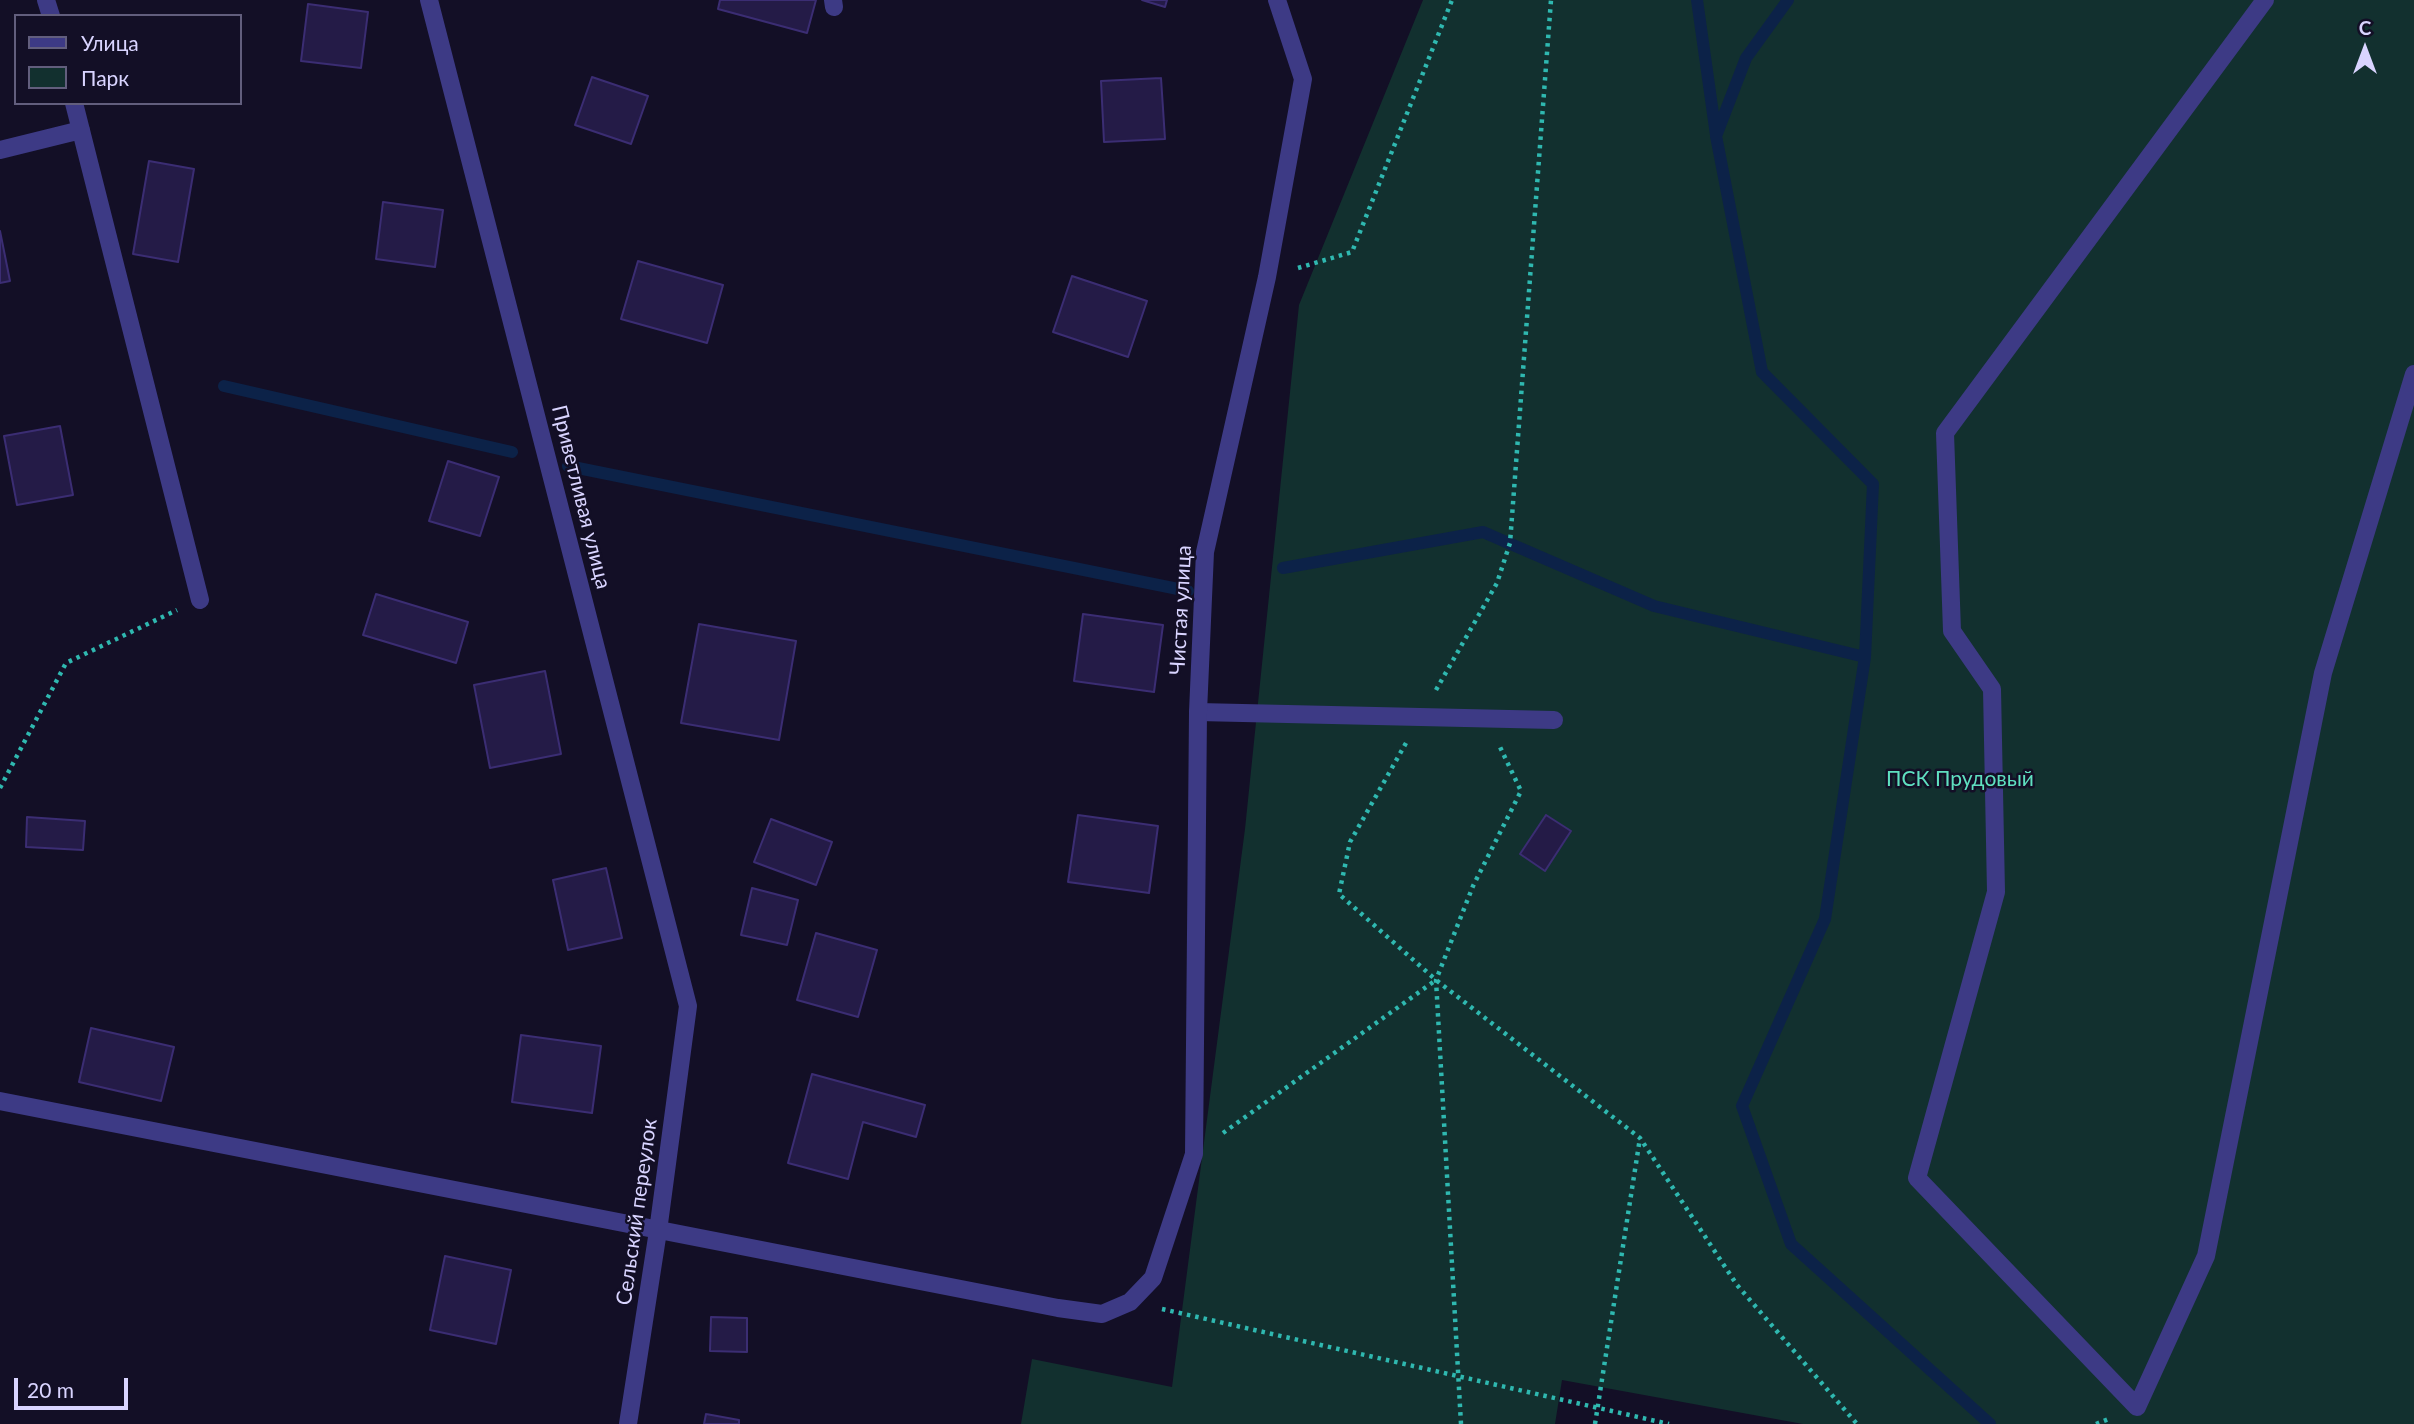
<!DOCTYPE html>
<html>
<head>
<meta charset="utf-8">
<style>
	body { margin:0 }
	#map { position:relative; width:2414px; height:1424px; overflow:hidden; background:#130f26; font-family:Lato,sans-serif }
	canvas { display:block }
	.legend { position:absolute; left:14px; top:14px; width:228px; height:91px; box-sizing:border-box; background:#130f26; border:2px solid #625e7d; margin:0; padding:9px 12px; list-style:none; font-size:21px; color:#d9d4ff }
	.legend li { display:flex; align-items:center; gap:14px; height:35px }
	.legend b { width:35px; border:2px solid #625e7d }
	.north { position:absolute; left:2330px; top:14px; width:70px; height:70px; -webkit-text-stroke:5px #130f26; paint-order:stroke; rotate:0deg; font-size:19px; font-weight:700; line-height:28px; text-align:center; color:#d9d4ff }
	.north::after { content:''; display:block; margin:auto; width:24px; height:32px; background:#d9d4ff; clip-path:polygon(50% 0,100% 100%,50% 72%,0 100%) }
	.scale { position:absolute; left:14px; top:1378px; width:114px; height:32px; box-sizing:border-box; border:4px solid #d9d4ff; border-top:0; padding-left:9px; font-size:21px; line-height:24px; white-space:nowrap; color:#d9d4ff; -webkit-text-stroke:5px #130f26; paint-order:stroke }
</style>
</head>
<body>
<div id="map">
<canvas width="2414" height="1424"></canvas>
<ul class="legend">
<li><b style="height:9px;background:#3d3a85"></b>Улица</li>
<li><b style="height:19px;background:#12302f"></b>Парк</li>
</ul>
<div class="north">С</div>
<div class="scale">20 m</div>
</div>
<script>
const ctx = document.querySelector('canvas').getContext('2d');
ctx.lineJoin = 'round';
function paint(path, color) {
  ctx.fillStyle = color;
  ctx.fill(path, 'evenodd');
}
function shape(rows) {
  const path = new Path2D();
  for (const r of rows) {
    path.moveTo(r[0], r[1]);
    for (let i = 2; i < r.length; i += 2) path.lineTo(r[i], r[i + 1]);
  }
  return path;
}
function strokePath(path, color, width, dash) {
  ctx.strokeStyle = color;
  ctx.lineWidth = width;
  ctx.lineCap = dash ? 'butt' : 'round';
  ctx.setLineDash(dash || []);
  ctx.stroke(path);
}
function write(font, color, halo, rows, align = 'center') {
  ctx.font = font + ' Lato,sans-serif';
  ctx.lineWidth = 5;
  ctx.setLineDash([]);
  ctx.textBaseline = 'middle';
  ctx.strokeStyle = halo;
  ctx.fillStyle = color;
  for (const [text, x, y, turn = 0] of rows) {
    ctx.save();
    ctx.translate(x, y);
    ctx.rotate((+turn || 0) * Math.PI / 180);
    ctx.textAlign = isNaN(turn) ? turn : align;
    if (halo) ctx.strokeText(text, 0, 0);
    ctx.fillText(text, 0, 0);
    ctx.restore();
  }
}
paint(shape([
	[1423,0,2414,0,2414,1424,1803,1424,1562,1380,1555,1424,1021,1424,1032,1359,1172,1387,1245,829,1299,305]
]), '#12302f');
strokePath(shape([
	[1697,0,1716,135],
	[1788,0,1746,58,1716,136,1762,372,1873,484,1865,657,1825,919,1742,1106,1791,1244,1990,1424],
	[224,386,512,452],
	[568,466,1188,591],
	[1283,568,1483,532,1654,606,1865,657]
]), '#0c2248', 12);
const building = shape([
	[720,0,816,0,807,33,718,9,720,0],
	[1142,0,1167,0,1165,7,1142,0],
	[308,4,368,12,361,68,301,61,308,4],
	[592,77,648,96,631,144,575,125,592,77],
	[1161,78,1165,139,1104,142,1101,81,1161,78],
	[149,161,194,169,178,262,133,254,149,161],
	[383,202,443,210,435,267,376,259,383,202],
	[0,231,10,281,0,283,0,231],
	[638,261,723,285,707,343,621,319,638,261],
	[1072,276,1147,301,1128,357,1053,332,1072,276],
	[60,426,73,495,17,505,4,436,60,426],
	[448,461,499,477,480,536,429,521,448,461],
	[376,594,468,622,456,663,363,635,376,594],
	[1083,614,1163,625,1154,692,1074,681,1083,614],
	[699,624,796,641,779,740,681,723,699,624],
	[545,671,561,754,490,768,474,685,545,671],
	[1078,815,1158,826,1149,893,1068,882,1078,815],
	[1546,815,1571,831,1545,871,1520,854,1546,815],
	[27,817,85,821,83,850,26,847,27,817],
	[771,819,832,842,816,885,754,862,771,819],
	[606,868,622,938,568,950,553,880,606,868],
	[752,888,798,900,787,945,741,935,752,888],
	[816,933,877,950,858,1017,797,1000,816,933],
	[91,1028,174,1047,161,1101,79,1082,91,1028],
	[521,1035,601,1046,592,1113,512,1102,521,1035],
	[812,1074,925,1105,916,1137,863,1122,848,1179,788,1163,812,1074],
	[445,1256,511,1270,496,1344,430,1330,445,1256],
	[711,1317,747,1318,747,1352,710,1351,711,1317],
	[706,1414,739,1420,739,1424,704,1424,706,1414]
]);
paint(building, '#241b47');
strokePath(building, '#3b2d73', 2);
strokePath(shape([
	[1298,268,1352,252,1452,0],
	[1436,690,1497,583,1510,543,1551,0],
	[1406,743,1350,842,1339,894,1436,980,1640,1138,1737,1285,1857,1424],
	[0,788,66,663,177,610],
	[1223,1133,1436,980],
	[1162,1309,1669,1424],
	[1461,1424,1436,980,1473,886,1521,791,1500,747],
	[1595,1424,1640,1138],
	[2096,1424,2111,1418]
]), '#2fb8b0', 4.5, [3.5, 5]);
strokePath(shape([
	[833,0,834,7],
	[2265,0,1945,433,1952,631,1992,689,1996,892,1917,1178,2137,1407,2206,1256,2323,673,2414,374],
	[1198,712,1554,720]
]), '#3d3a85', 18);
strokePath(shape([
	[46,0,51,16],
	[429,0,688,1006,658,1231,628,1424],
	[74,103,200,600],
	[0,150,81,130],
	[0,1101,1058,1308,1102,1314,1130,1302,1153,1278,1194,1154,1198,712,1205,552,1267,277,1303,79,1277,0]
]), '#3d3a85', 18);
write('21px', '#d9d4ff', '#130f26', [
	["Приветливая улица",581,497,76],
	["Чистая улица",1181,610,-87],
	["Сельский переулок",637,1212,-82]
]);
write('21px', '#5fe0c0', '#130f26', [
	["ПСК Прудовый",1960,779]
]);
</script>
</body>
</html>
